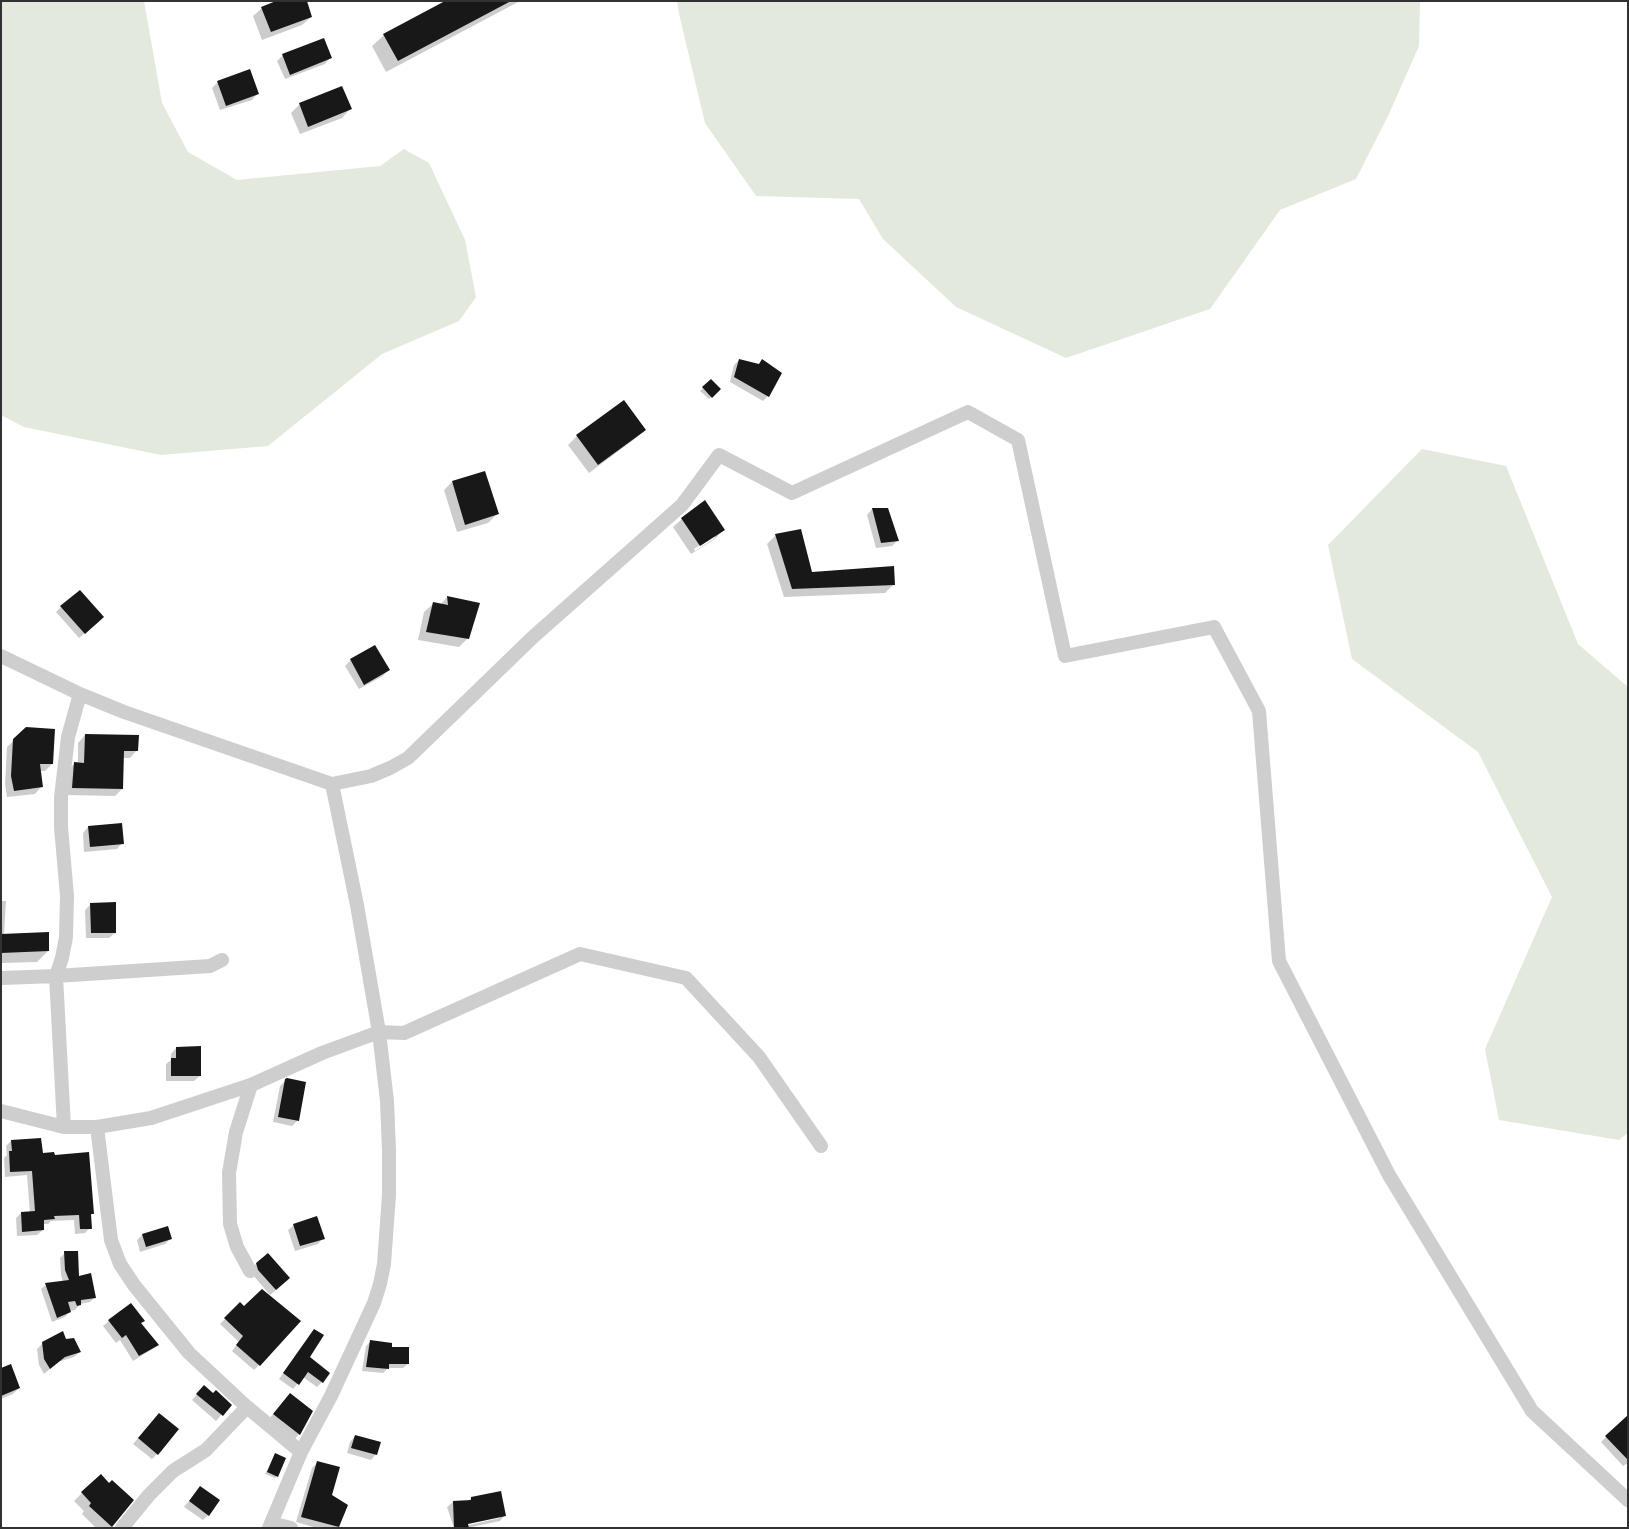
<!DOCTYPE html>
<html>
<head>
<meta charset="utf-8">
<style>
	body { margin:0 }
	#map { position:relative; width:1629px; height:1529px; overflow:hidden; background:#fff; font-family:"Golos Text",sans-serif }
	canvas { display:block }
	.frame { position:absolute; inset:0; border:2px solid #313131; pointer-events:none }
</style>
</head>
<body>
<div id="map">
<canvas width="1629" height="1529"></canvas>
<div class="frame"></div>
</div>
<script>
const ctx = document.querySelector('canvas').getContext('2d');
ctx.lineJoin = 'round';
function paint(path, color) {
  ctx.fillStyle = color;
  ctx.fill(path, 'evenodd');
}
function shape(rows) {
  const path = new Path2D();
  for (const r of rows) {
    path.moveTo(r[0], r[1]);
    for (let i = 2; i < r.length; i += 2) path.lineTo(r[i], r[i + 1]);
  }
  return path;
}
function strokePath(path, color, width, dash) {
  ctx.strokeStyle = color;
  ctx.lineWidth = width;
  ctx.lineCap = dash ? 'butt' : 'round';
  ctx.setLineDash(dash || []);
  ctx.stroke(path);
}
paint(shape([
	[1,1,144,1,162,103,188,152,237,180,380,166,404,149,429,163,465,240,476,297,459,321,382,354,268,446,161,455,24,427,1,415],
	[677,1,1420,1,1419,46,1388,116,1356,179,1280,210,1210,309,1066,358,956,307,883,239,859,199,756,196,705,123,679,14],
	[1422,449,1506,466,1578,644,1628,687,1628,1133,1619,1140,1499,1120,1485,1049,1552,897,1478,752,1352,659,1328,545]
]), '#e3e9dd');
paint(shape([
	[447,1,520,1,386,72,372,46,384,35],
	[262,8,311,17,302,25,262,40,253,16],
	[283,55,330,58,325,64,285,79,277,61],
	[218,82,257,94,252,100,220,110,212,88],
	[300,104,350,109,342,118,300,134,291,113],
	[739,360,768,396,763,401,730,382,734,365],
	[711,381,719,389,709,399,700,391],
	[624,402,644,430,636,438,589,473,568,445,577,436],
	[452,482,497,514,488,523,457,532,444,490],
	[872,509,887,509,897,541,892,546,876,548,867,515],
	[682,519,723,530,715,539,691,554,673,527],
	[715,535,715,538,695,551,694,549],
	[776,535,811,573,894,584,885,593,784,597,767,544],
	[447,597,468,638,459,647,418,640,424,612,433,604,440,605],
	[61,607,97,623,79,638,56,612],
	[351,660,388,670,383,676,359,689,345,666],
	[27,728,52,764,45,771,40,771,42,786,35,794,7,797,5,784,7,747],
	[85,735,137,750,130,758,123,758,122,789,115,796,66,795,67,771,74,764,78,764,78,743],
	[88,827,122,843,117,849,84,852,83,833],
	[1,901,6,901,4,935,48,951,37,962,2,963,1,966],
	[91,904,115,933,109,938,86,938,85,910],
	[176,1048,200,1076,194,1081,166,1081,166,1064,171,1060,171,1054],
	[286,1080,298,1120,292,1126,273,1122,280,1086],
	[11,1141,42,1155,92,1214,90,1216,90,1228,85,1233,75,1234,74,1220,51,1221,48,1224,42,1224,43,1230,37,1235,17,1236,16,1218,21,1213,30,1213,27,1175,5,1177,4,1158,7,1155,6,1146],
	[294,1225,323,1238,318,1244,295,1251,288,1230],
	[167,1227,170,1239,165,1244,140,1252,137,1240,142,1235],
	[65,1253,78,1278,95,1297,90,1302,80,1304,75,1310,70,1311,65,1317,52,1322,41,1289,46,1285,63,1282,61,1275,60,1258],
	[256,1264,283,1284,270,1295,253,1275,251,1270],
	[240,1304,259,1365,254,1370,232,1351,239,1342,220,1324],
	[109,1321,143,1321,140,1324,157,1345,151,1350,133,1361,120,1340,116,1343,103,1326],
	[314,1331,309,1358,322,1382,317,1387,303,1377,293,1389,279,1379],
	[370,1342,408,1364,403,1368,388,1368,383,1373,362,1371,366,1346],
	[43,1343,80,1352,74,1357,58,1362,44,1374,39,1365,37,1349],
	[1,1369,19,1388,13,1394,1,1399],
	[199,1392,213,1395,230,1405,216,1421,192,1400],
	[285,1400,312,1411,299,1434,294,1440,268,1420],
	[159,1414,157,1454,152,1459,133,1444],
	[1625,1419,1628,1422,1628,1463,1623,1466,1601,1442],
	[355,1436,376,1454,371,1460,347,1453,350,1442],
	[275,1454,277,1476,275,1478,265,1474],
	[318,1462,331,1496,338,1526,336,1528,317,1528,296,1522,312,1468],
	[109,1485,132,1500,110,1528,96,1528,82,1514,84,1511,74,1501,82,1493],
	[200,1488,208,1515,203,1520,184,1507],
	[471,1498,505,1515,500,1521,467,1528,456,1528,500,1518,500,1516,454,1526,454,1528,447,1507,453,1502,468,1501]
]), '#0003');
paint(shape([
	[276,1,307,1,312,17,271,32,261,7],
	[445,1,511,1,398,61,383,34],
	[324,38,332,58,290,75,282,54],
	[250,69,259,94,226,106,217,81],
	[342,86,352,109,308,127,299,103],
	[739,359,759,364,762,359,782,373,769,397,734,377],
	[711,379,721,389,712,398,702,387],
	[624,400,646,430,598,465,576,435],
	[485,471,499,514,465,525,452,481],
	[705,500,725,530,700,546,681,518],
	[872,508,888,508,899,541,881,543],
	[801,529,812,572,894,566,895,585,792,589,775,534],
	[80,590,104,617,85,634,60,606],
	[447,596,480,603,469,639,426,632,433,602,448,605],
	[375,645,390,670,364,685,350,659],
	[26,727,55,729,53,764,40,764,43,787,14,791,11,776,13,739],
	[85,734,139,735,138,751,124,751,123,789,72,788,74,762,84,763],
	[122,823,124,844,90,847,88,826],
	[116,902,116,933,91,933,90,903],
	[49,932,49,951,1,953,1,934],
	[201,1046,201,1076,171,1076,171,1058,176,1058,176,1047],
	[287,1078,306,1082,299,1121,278,1117,285,1079],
	[41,1138,43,1153,54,1152,55,1155,89,1152,94,1214,91,1214,92,1229,80,1229,79,1215,54,1216,55,1219,44,1220,44,1230,22,1232,21,1212,35,1211,32,1171,10,1172,9,1151,12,1151,11,1140],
	[317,1216,325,1239,300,1246,293,1224],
	[168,1226,172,1239,146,1247,142,1234],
	[64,1251,78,1251,79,1276,91,1273,96,1298,81,1300,81,1305,77,1306,75,1301,68,1302,71,1312,57,1318,45,1283,69,1280,65,1270],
	[268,1253,290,1278,276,1290,258,1270,256,1263],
	[262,1289,301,1321,260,1366,236,1345,243,1336,224,1318,240,1302,244,1306],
	[131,1303,145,1321,141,1323,159,1345,139,1356,126,1335,122,1338,108,1320],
	[314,1329,324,1335,310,1357,330,1373,323,1383,308,1372,299,1385,283,1373],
	[63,1331,66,1339,74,1338,81,1352,65,1357,50,1369,44,1359,42,1342],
	[370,1340,392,1343,392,1347,409,1347,409,1364,389,1364,389,1369,366,1367],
	[11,1364,20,1388,1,1396,1,1368],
	[204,1385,213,1393,216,1390,232,1405,223,1416,196,1394],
	[290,1393,313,1411,300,1435,273,1414],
	[159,1413,179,1429,158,1455,138,1438],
	[1628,1415,1628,1460,1605,1436],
	[355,1435,381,1442,377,1455,351,1448],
	[275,1453,286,1458,278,1477,267,1472],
	[317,1461,340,1467,332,1495,348,1505,339,1527,301,1517],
	[101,1474,109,1483,112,1480,134,1500,112,1527,89,1506,91,1503,81,1492],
	[200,1486,220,1500,209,1516,189,1501],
	[501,1491,506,1516,468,1524,469,1528,454,1528,453,1501,471,1500,471,1497]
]), '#181818');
strokePath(shape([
	[1,656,80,694,124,712,332,784,357,905,379,1032,404,1033,580,954,686,978,759,1057,821,1146],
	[332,784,371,776,390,768,408,758,533,637,682,505,719,455,792,493,968,412,1018,440,1065,656,1214,627,1259,711,1279,961,1389,1175,1532,1411,1628,1500],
	[1,978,56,976,62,958,66,937,67,896,61,827,61,797,68,737,80,694],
	[1,1111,64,1127,97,1127,151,1118,251,1085,322,1053,379,1032,387,1101,389,1151,389,1195,384,1264,380,1284,374,1303,331,1396,301,1452,269,1528],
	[64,1127,56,976,210,966,222,960],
	[97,1127,111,1240,120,1264,134,1285,189,1353,247,1407,301,1452],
	[250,1271,237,1247,230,1224,229,1173,236,1132,251,1085],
	[271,1523,291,1528],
	[122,1528,149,1495,173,1471,206,1450,247,1407]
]), '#cecece', 14);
</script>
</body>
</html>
